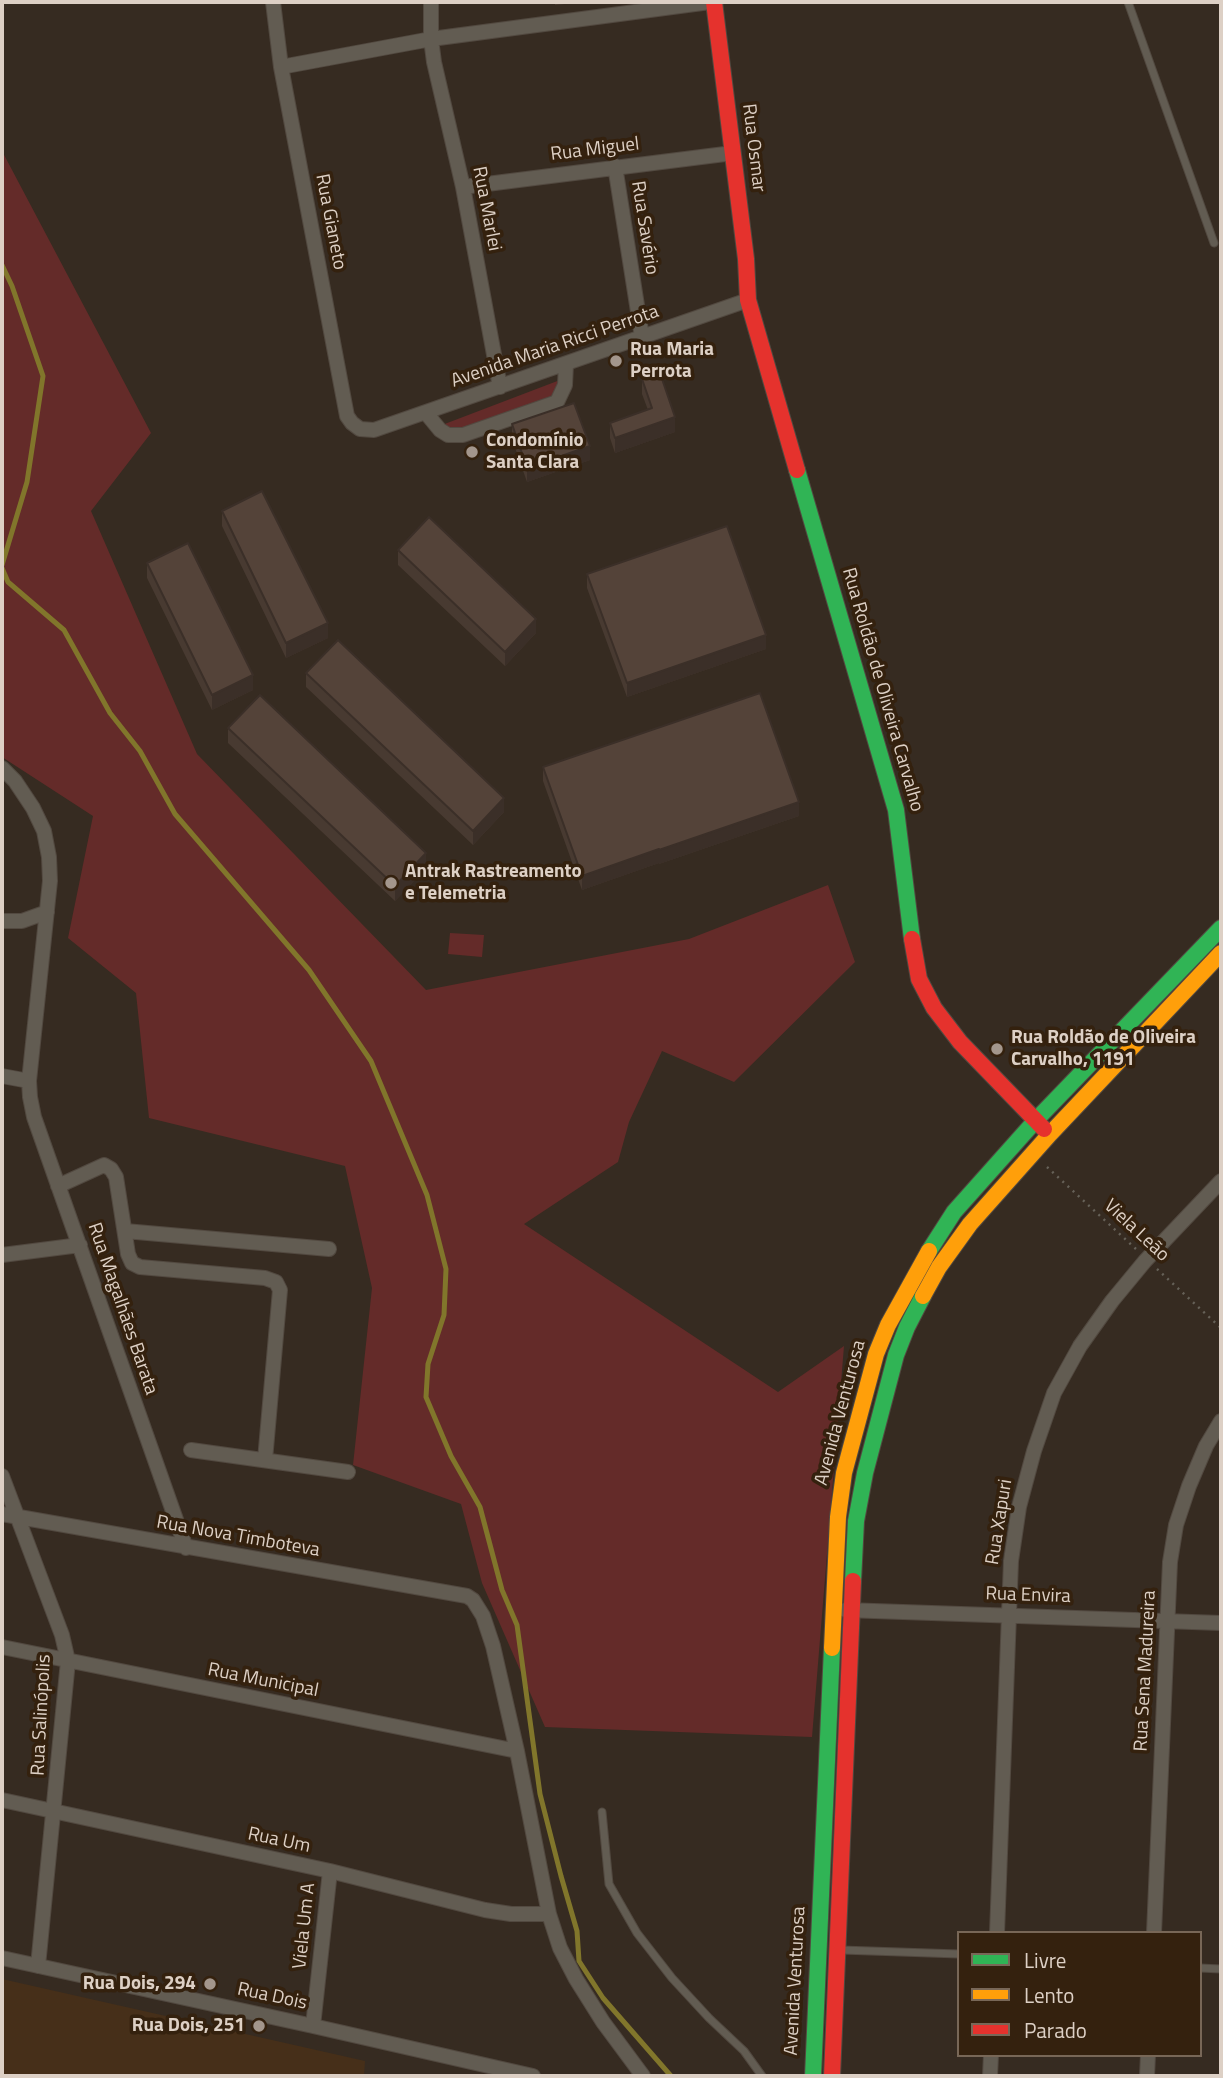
<!DOCTYPE html>
<html>
<head>
<meta charset="utf-8">
<style>
	body { margin:0 }
	#map { position:relative; width:1223px; height:2078px; overflow:hidden; background:#362b21; font-family:"Titillium Web",sans-serif }
	canvas { display:block }
	.frame { position:absolute; inset:0; border:4px solid #ddd0c5; pointer-events:none }
	.legend { position:absolute; left:957px; top:1931px; width:245px; height:126px; box-sizing:border-box; background:#34210e; border:2px solid #786757; margin:0; padding:9px 12px; list-style:none; font-size:21px; color:#ddd0c5 }
	.legend li { display:flex; align-items:center; gap:14px; height:35px }
	.legend b { width:35px; border:2px solid #786757 }
</style>
</head>
<body>
<div id="map">
<canvas width="1223" height="2078"></canvas>
<div class="frame"></div>
<ul class="legend">
<li><b style="height:9px;background:#30b455"></b>Livre</li>
<li><b style="height:9px;background:#ff9f0a"></b>Lento</li>
<li><b style="height:9px;background:#e5322d"></b>Parado</li>
</ul>
</div>
<script>
const ctx = document.querySelector('canvas').getContext('2d');
ctx.lineJoin = 'round';
function paint(path, color) {
  ctx.fillStyle = color;
  ctx.fill(path, 'evenodd');
}
function shape(rows) {
  const path = new Path2D();
  for (const r of rows) {
    path.moveTo(r[0], r[1]);
    for (let i = 2; i < r.length; i += 2) path.lineTo(r[i], r[i + 1]);
  }
  return path;
}
function strokePath(path, color, width, dash) {
  ctx.strokeStyle = color;
  ctx.lineWidth = width;
  ctx.lineCap = dash ? 'butt' : 'round';
  ctx.setLineDash(dash || []);
  ctx.stroke(path);
}
function write(font, color, halo, rows, align = 'center') {
  ctx.font = font + ' "Titillium Web",sans-serif';
  ctx.lineWidth = 7;
  ctx.setLineDash([]);
  ctx.textBaseline = 'middle';
  ctx.strokeStyle = halo;
  ctx.fillStyle = color;
  for (const [text, x, y, turn = 0] of rows) {
    ctx.save();
    ctx.translate(x, y);
    ctx.rotate((+turn || 0) * Math.PI / 180);
    ctx.textAlign = isNaN(turn) ? turn : align;
    if (halo) ctx.strokeText(text, 0, 0);
    ctx.fillText(text, 0, 0);
    ctx.restore();
  }
}
paint(shape([
	[2,1979,365,2061,364,2076,2,2076]
]), '#462f19');
paint(shape([
	[2,151,151,433,91,511,197,754,426,990,689,939,828,885,855,962,734,1082,662,1051,629,1122,618,1162,524,1224,778,1392,844,1346,812,1737,545,1727,482,1583,461,1504,353,1465,372,1288,345,1166,149,1118,136,993,68,938,93,816,2,757],
	[560,380,556,392,551,397,459,431,450,430,442,425],
	[450,933,484,935,482,957,448,954]
]), '#642b29');
strokePath(shape([
	[2,265,12,286,43,376,27,482,2,565],
	[2,568,8,582,64,630,110,713,140,751,175,814,309,970,371,1061,427,1195,446,1269,444,1315,428,1364,426,1397,451,1456,480,1507,502,1590,517,1625,540,1794,561,1876,577,1931,579,1961,603,1998,671,2076]
]), '#81762b', 5);
const lane = shape([
	[1128,2,1214,243],
	[602,1812,609,1884,637,1933,672,1978,709,2018,744,2051,762,2076],
	[841,1950,959,1954],
	[1200,1968,1221,1969]
]);
const street = shape([
	[273,2,281,67,347,416,352,423,360,429,374,430,748,300],
	[431,2,431,39,434,62,463,187,500,387],
	[281,67,431,39,710,2],
	[615,166,642,337],
	[463,187,733,153],
	[426,413,440,430,448,435,463,435,483,428,557,402,565,385,566,364],
	[2,768,15,781,33,808,44,831,49,857,50,881,29,1081,30,1097,34,1117,186,1548],
	[2,921,22,921,47,912],
	[2,1076,29,1081],
	[58,1186,104,1165,111,1169,116,1177,128,1254,132,1263,140,1267,265,1278,276,1282,280,1290,265,1460],
	[125,1231,329,1249],
	[2,1255,80,1245],
	[191,1450,348,1472],
	[2,1476,62,1635,68,1661,38,1966],
	[2,1514,467,1596,473,1600,483,1616,493,1646,517,1751,549,1914,560,1948,576,1979,603,2022,643,2076],
	[845,1610,1221,1623],
	[2,1647,517,1751],
	[2,1800,330,1871,485,1910,511,1914,549,1914],
	[997,1933,1011,1561,1019,1507,1034,1451,1054,1393,1080,1346,1112,1301,1145,1261,1221,1181],
	[1154,1933,1170,1562,1176,1525,1189,1486,1206,1446,1221,1421],
	[2,1958,313,2026,533,2076],
	[313,2026,330,1871],
	[990,2076,991,2055],
	[1147,2076,1148,2055]
]);
const fast = shape([
	[797,470,896,810,912,939],
	[929,1251,954,1212,1036,1120,1221,928],
	[853,1581,856,1521,865,1473,896,1355,907,1327,923,1296],
	[813,2076,832,1648]
]);
const slow = shape([
	[923,1296,939,1267,970,1224,1050,1134,1221,953],
	[832,1648,838,1517,844,1473,876,1354,888,1325,929,1251]
]);
const jam = shape([
	[714,2,746,259,748,300,797,470],
	[912,939,919,979,934,1008,960,1042,1044,1129],
	[832,2076,853,1581]
]);
strokePath(lane, '#524940', 9);
strokePath(street, '#524940', 16);
strokePath(fast, '#524940', 18);
strokePath(slow, '#524940', 18);
strokePath(jam, '#524940', 18);
strokePath(shape([
	[1047,1167,1137,1250],
	[1157,1269,1221,1328]
]), '#666158', 2.5, [2, 5]);
strokePath(lane, '#625c52', 7);
strokePath(street, '#625c52', 14);
strokePath(fast, '#30b455', 16);
strokePath(slow, '#ff9f0a', 16);
strokePath(jam, '#e5322d', 16);
paint(shape([
	[555,2,585,2,555,5],
	[642,379,675,432,615,453,610,438,610,423,648,410,642,394],
	[512,424,590,460,527,482,512,439],
	[222,511,328,638,286,658,222,526],
	[398,550,536,633,505,666,398,565],
	[147,563,253,690,212,710,147,578],
	[587,574,766,649,627,697,587,588],
	[306,673,504,812,473,845,306,687],
	[228,728,426,868,395,901,228,743],
	[543,767,799,816,659,864,659,863,582,890,543,781]
]), '#483a31');
paint(shape([
	[675,417,675,432,615,453,615,438],
	[590,446,590,460,527,482,527,468],
	[536,619,536,633,505,666,505,652],
	[328,623,328,638,286,658,286,643],
	[766,635,766,649,627,697,627,683],
	[253,675,253,690,212,710,212,695],
	[504,798,504,812,473,845,473,831],
	[799,802,799,816,659,864,659,850],
	[659,849,659,863,582,890,582,876],
	[426,853,426,868,395,901,395,886]
]), '#3b2f28');
const building = shape([
	[660,373,675,417,615,438,610,423,652,408,642,379,660,373],
	[574,403,590,446,527,468,512,424,574,403],
	[262,491,328,623,286,643,222,511,262,491],
	[429,517,536,619,505,652,398,550,429,517],
	[727,526,766,635,627,683,587,574,727,526],
	[188,543,253,675,212,695,147,563,188,543],
	[338,640,504,798,473,831,306,673,338,640],
	[760,693,799,802,659,850,659,849,582,876,543,767,760,693],
	[260,695,426,853,395,886,228,728,260,695]
]);
paint(building, '#544339');
strokePath(building, '#3b2f28', 2);
for (const [x, y, r, color] of [
	[616,361,7,"#a3968c"],
	[472,452,7,"#a3968c"],
	[391,883,7,"#a3968c"],
	[997,1049,7,"#a3968c"],
	[210,1984,7,"#a3968c"],
	[259,2026,7,"#a3968c"]
]) {
  const dot = new Path2D();
  dot.arc(x, y, r, 0, 2 * Math.PI);
  ctx.fillStyle = color;
  ctx.fill(dot);
  strokePath(dot, '#34210e', 2.5);
}
write('19px', '#ddd0c5', '#34210e', [
	["Rua Osmar",753,148,83],
	["Rua Miguel",595,150,-7],
	["Rua Marlei",486,209,79],
	["Rua Gianeto",330,222,79],
	["Rua Savério",644,228,81],
	["Avenida Maria Ricci Perrota",555,347,-19],
	["Rua Roldão de Oliveira Carvalho",882,690,74],
	["Viela Leão",1136,1231,43],
	["Rua Magalhães Barata",122,1309,71],
	["Avenida Venturosa",841,1413,-75],
	["Rua Xapuri",1000,1522,-81],
	["Rua Nova Timboteva",238,1537,10],
	["Rua Envira",1028,1596,2],
	["Rua Sena Madureira",1146,1671,-87],
	["Rua Municipal",263,1681,11],
	["Rua Salinópolis",42,1715,-87],
	["Rua Um",279,1841,12],
	["Viela Um A",305,1926,-84],
	["Avenida Venturosa",796,1981,-87],
	["Rua Dois",272,1997,12]
]);
write('bold 19px', '#ddd0c5', '#34210e', [
	["Rua Maria",630,350],
	["Perrota",630,372],
	["Condomínio",486,441],
	["Santa Clara",486,463],
	["Antrak Rastreamento",405,872],
	["e Telemetria",405,894],
	["Rua Roldão de Oliveira",1011,1038],
	["Carvalho, 1191",1011,1060],
	["Rua Dois, 294",196,1984,"right"],
	["Rua Dois, 251",245,2026,"right"]
], 'left');
</script>
</body>
</html>
